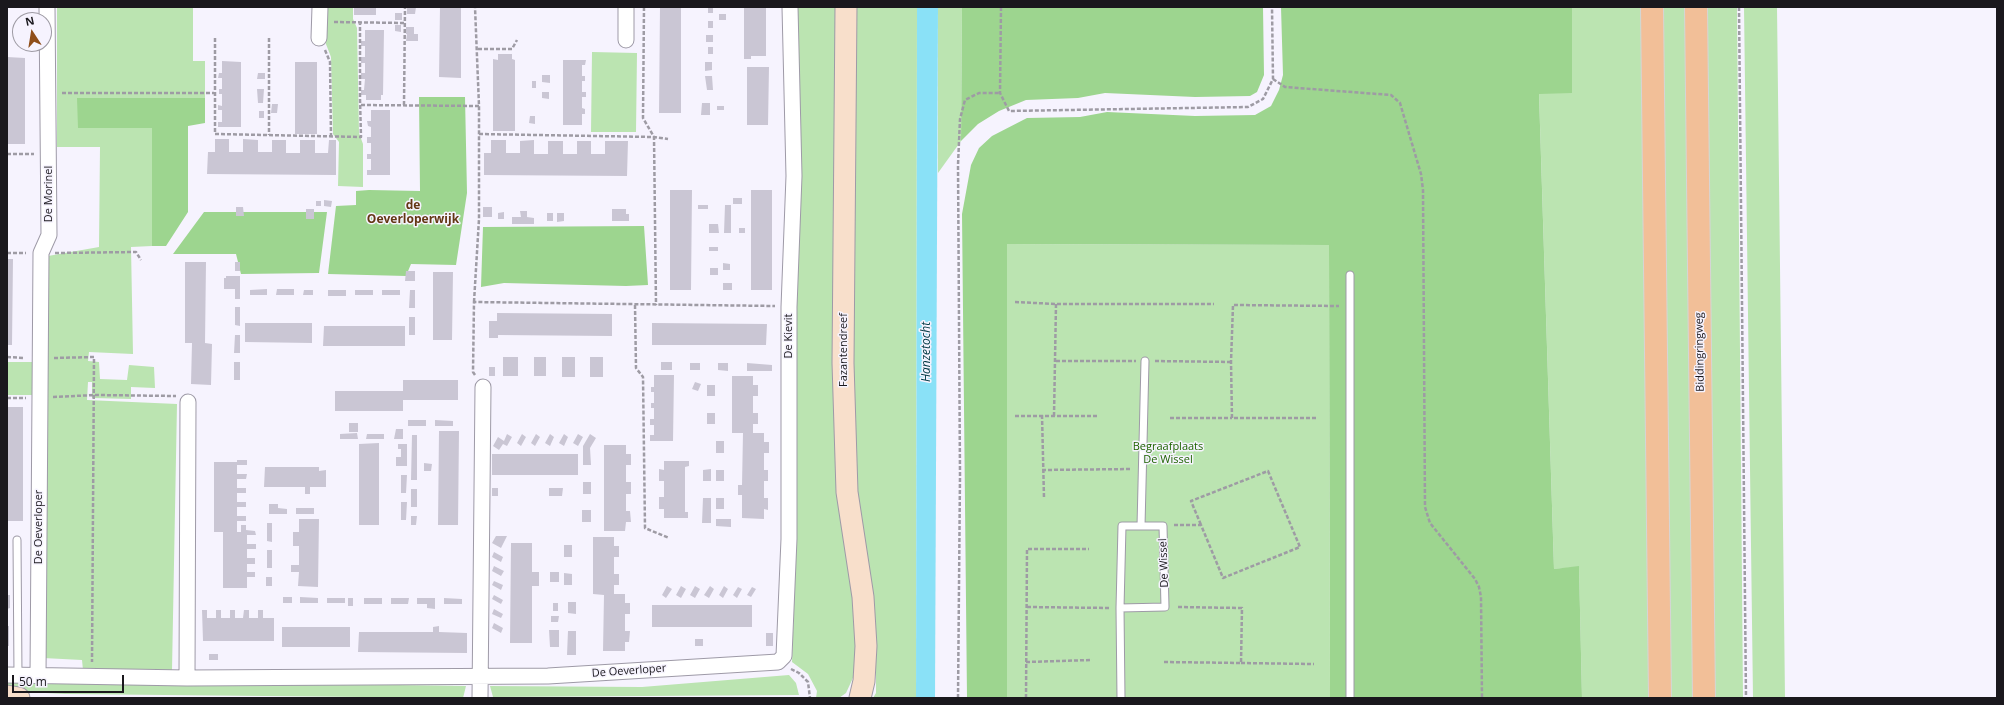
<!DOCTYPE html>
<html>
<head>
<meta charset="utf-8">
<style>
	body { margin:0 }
	#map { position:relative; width:2004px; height:705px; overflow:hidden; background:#f6f3fe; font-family:"Open Sans",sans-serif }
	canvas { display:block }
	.frame { position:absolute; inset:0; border:8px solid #1a181d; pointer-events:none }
	.north { position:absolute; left:12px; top:12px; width:40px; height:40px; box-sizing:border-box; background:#f6f3fe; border:1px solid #9e9ba4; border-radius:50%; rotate:348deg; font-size:11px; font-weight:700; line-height:16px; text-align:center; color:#1a181d }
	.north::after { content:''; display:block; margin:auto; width:14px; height:18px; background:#8f4e1a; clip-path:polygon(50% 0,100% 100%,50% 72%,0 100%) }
	.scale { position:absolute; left:12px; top:675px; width:112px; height:18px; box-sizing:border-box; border:2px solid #1a181d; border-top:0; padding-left:5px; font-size:12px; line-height:14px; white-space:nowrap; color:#1a181d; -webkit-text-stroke:3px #f6f3fe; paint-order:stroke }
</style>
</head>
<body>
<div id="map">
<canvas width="2004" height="705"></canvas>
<div class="frame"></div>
<div class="north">N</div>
<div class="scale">50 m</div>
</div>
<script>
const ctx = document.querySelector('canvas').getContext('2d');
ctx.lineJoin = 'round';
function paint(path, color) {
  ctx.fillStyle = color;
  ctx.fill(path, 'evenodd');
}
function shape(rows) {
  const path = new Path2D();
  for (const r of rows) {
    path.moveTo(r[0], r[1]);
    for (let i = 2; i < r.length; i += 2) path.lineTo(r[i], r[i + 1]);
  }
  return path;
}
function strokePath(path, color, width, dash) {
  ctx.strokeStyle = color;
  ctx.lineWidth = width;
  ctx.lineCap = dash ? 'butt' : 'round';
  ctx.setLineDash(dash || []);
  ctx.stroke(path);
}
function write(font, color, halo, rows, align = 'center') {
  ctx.font = font + ' "Open Sans",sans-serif';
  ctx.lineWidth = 3;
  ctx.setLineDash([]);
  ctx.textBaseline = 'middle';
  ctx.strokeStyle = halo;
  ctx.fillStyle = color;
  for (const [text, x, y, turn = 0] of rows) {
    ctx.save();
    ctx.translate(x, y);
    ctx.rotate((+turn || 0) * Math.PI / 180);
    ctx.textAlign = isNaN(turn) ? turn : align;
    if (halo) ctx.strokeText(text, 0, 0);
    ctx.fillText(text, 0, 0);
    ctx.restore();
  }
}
paint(shape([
	[57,7,193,7,193,61,205,61,205,98,78,98,79,128,152,128,152,246,131,247,133,354,89,352,88,361,99,362,100,379,127,380,129,365,154,367,155,388,131,387,131,399,92,398,92,382,88,382,87,400,177,404,172,670,83,670,82,660,43,658,48,256,99,247,100,147,57,147],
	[326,7,353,7,353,19,357,28,359,133,363,144,363,187,338,186,339,142,333,134,331,57,324,39],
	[794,7,836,7,833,356,834,421,837,471,848,544,857,637,858,667,846,693,839,698,816,698,817,691,808,674,792,662,796,547],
	[856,7,917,7,916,698,873,698,876,693,876,653,856,482,853,390],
	[938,7,962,7,961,141,938,173],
	[1572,7,1646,7,1653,698,1582,698,1579,567,1554,569,1539,93,1572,92],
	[1661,7,1685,7,1695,698,1667,698],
	[1702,7,1737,7,1743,698,1711,698],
	[1744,7,1777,7,1785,698,1753,698],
	[592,52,637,53,636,132,591,132],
	[1007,244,1329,245,1330,698,1007,698],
	[7,362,33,362,35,395,7,395],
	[789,675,796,683,799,695,493,697,490,686,642,687],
	[7,679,466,686,463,698,65,694,7,691]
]), '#bbe4b1');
paint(shape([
	[962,7,1263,7,1264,75,1257,92,1250,96,1195,97,1105,93,1078,98,1026,100,999,111,978,124,961,141],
	[1281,7,1572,7,1572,93,1539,94,1554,569,1579,566,1582,698,1330,698,1329,245,1007,244,1007,698,967,698,962,214,971,165,979,148,992,136,1027,118,1080,117,1107,112,1195,116,1255,115,1271,106,1279,90,1283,75],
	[419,97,465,97,467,193,456,265,411,264,406,276,328,274,336,206,356,205,356,191,369,190,420,191],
	[77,98,205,98,205,123,188,126,188,212,166,246,152,246,152,128,78,128],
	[204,212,327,212,319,273,241,274,236,254,173,254],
	[644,226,648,285,626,286,504,283,481,287,483,227]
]), '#9dd58f');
paint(shape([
	[917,7,938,7,935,698,916,698]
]), '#8ae1f7');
paint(shape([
	[354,7,376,7,376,15,354,15],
	[407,7,416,7,415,14,407,14],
	[440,7,461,7,461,78,439,77],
	[660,7,681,7,681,113,659,113],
	[708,7,713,7,713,13,708,13],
	[744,7,766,7,766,56,751,56,751,59,744,59],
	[395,13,402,13,402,20,395,20],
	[719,14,726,14,726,20,719,20],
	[708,21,713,21,713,28,708,28],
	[395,25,401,25,401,32,395,31],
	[406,27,414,27,414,34,406,34],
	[365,30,384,30,383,95,381,95,381,100,366,100,366,95,361,95,361,90,364,90,365,79,361,79,361,73,365,73,365,63,361,63,361,57,365,57,365,46,361,46,361,41,365,41],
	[407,34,418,34,418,41,406,41],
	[706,35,713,35,713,42,706,42],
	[708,47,713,47,713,54,708,54],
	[498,54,512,54,512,59,515,60,515,131,493,131,493,59,498,60],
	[7,57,25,58,25,144,7,144],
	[563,60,586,60,585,65,582,65,582,76,585,76,585,81,582,81,582,92,586,92,586,97,582,97,582,108,585,109,585,114,582,114,582,125,563,125],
	[222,61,241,62,241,127,218,127,218,122,222,122,222,110,218,110,218,105,222,106,222,94,219,94,219,89,222,89,222,78,218,78,219,73,222,73],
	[295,62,317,62,317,134,295,134],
	[705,62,712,62,712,70,705,71],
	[747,67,769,67,768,125,747,125],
	[258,73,265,73,265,79,257,79],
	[542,75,550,75,550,83,542,82],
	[705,76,712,76,713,90,707,90],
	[532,81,536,81,536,88,532,88],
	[257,89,264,89,263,103,258,103],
	[542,92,549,92,549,99,542,98],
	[702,103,710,103,710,115,701,115],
	[272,104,278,104,277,113,271,113],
	[717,106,724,106,724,110,717,110],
	[371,110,390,110,390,175,367,175,367,170,371,170,371,159,367,159,367,154,371,154,371,143,367,143,367,137,371,137,371,127,368,126,367,121,371,121],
	[259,111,264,111,264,118,259,118],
	[530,116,535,116,535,124,529,123],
	[215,139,229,139,229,152,243,152,243,139,258,140,258,152,272,152,272,140,286,140,286,153,300,153,300,140,315,140,315,153,328,153,329,140,336,140,336,175,207,174,208,152,215,152],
	[491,140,506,140,506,153,520,153,520,141,534,140,534,154,548,154,548,141,563,141,563,154,577,154,577,141,591,141,591,154,605,154,605,141,628,141,627,176,484,175,484,153,491,153],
	[670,190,692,190,691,290,670,290],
	[751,190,772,190,772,290,751,290],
	[733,198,742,198,742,204,733,204],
	[324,200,332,201,331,207,324,206],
	[316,201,321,201,321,206,316,206],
	[698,205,708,205,708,209,698,209],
	[725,205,731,205,731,233,724,233],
	[236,207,243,207,244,216,236,216],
	[483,207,492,207,492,217,483,217],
	[306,209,314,209,314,219,306,219],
	[612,209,626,209,626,214,629,214,629,221,612,221],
	[520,211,527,211,527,217,534,218,534,224,512,224,512,217,521,217],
	[504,212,504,219,498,219,498,213],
	[547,213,553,213,553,221,547,221],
	[557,213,564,213,564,221,557,222],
	[709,224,718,224,719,233,709,233],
	[739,228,745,228,745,233,739,233],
	[709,247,718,247,718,251,709,251],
	[7,259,13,259,12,345,7,345],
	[185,262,206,262,205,343,212,344,211,385,191,384,192,343,185,343],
	[235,262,240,262,240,271,235,271],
	[723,263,730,264,730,270,723,270],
	[710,268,718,268,718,275,710,275],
	[406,271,415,271,415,281,405,281],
	[433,272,453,272,452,340,433,340],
	[226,276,240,276,240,299,235,299,235,289,224,289,224,278,226,278],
	[723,283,732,283,732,290,723,290],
	[267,289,267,295,250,295,250,290],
	[277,289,294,289,294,295,276,295],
	[304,290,313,290,313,295,303,295],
	[328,290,346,290,346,296,328,296],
	[355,290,373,290,373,295,355,295],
	[382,290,400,290,400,295,382,295],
	[410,290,415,290,415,308,409,308],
	[235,307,240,307,240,326,235,325],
	[497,313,612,314,612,336,498,335,498,338,489,338,489,321,497,321],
	[409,317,415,317,415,335,409,335],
	[245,323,312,323,312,343,245,342],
	[652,323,767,324,766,345,652,345],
	[324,326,405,326,405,346,323,346],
	[235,335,240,335,240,353,234,353],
	[503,357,518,357,518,376,503,376],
	[534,357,546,357,546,376,534,376],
	[562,357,575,357,575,377,562,377],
	[590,357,603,357,603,377,590,377],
	[234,362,240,362,240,380,234,380],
	[661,362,672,362,672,370,661,370],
	[690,363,700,363,700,370,690,370],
	[718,363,728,363,728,371,718,370],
	[747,363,772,365,772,371,747,371],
	[489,367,495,367,495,376,489,376],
	[654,375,674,375,673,441,650,441,650,435,654,435,654,425,650,425,650,419,654,419,654,408,651,408,651,403,654,403,654,392,651,392,651,387,654,387],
	[732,376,753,376,753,385,758,385,758,396,753,396,753,413,758,413,758,424,753,424,753,433,764,433,764,442,769,442,769,453,764,453,764,470,768,470,768,481,764,481,764,498,768,498,768,510,764,509,764,519,742,518,742,495,738,495,738,485,742,485,743,433,732,433],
	[403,380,458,380,458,400,403,400,403,411,335,411,335,391,403,391],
	[695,382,701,384,698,391,692,389],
	[707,385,715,385,715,396,707,396],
	[7,407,23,407,23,521,7,521],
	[707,413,715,413,715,424,707,424],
	[408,420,426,420,426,426,408,426],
	[435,420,453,421,453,426,435,426],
	[349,423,358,423,358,432,349,432],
	[396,429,403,429,403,439,394,439],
	[439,431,459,431,458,525,438,525],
	[357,433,358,439,340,439,340,434],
	[367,434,384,434,384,439,366,439],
	[507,434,512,437,507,446,503,444,499,450,493,446,498,437,504,441],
	[522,434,526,437,521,446,517,443],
	[536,434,540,437,535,446,531,443],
	[550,434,554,437,550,446,545,443],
	[564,434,568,437,564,446,559,443],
	[578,434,583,437,578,446,573,443],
	[590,434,596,438,590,448,591,465,583,465,583,446],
	[412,435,417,435,417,480,411,480],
	[716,441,724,441,724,453,716,453],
	[379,443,379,525,359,525,359,444],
	[398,444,407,444,407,466,396,466,396,457,401,457,401,449,398,449],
	[604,445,626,445,626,454,631,454,631,465,626,465,626,482,631,482,631,494,626,494,626,511,630,511,631,522,626,522,625,531,604,531],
	[492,454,578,454,578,475,492,475],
	[237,460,247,460,247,465,237,465,237,474,247,474,246,479,237,479,237,488,246,488,246,493,237,493,237,502,246,502,246,507,237,507,237,516,246,516,246,521,237,521,237,532,241,532,241,525,246,525,246,530,255,531,256,535,247,535,247,544,256,544,256,549,247,549,247,558,255,558,255,564,247,564,247,572,255,572,255,577,247,577,247,588,223,588,223,532,214,532,214,462,237,462],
	[664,461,689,461,689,466,685,467,685,512,688,512,688,518,664,518,664,509,659,509,659,497,664,497,664,481,659,481,659,469,664,470],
	[424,463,432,464,431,471,424,471],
	[265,467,319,467,319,471,326,470,326,487,310,487,310,494,305,494,305,487,264,487],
	[711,469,711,481,703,481,703,470],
	[716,470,724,470,724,481,716,481],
	[401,475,407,475,406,493,401,493],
	[583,482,591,482,591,494,583,494],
	[492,488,498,488,498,496,492,496],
	[549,488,563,488,562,496,549,496],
	[411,489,417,489,417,507,411,507],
	[703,498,711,498,711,523,702,523],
	[716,498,724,498,724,509,716,509],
	[401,502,407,502,406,520,401,520],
	[269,504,278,504,278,508,287,509,287,514,269,514],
	[296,508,314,508,314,514,296,514],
	[582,510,591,510,591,522,582,522],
	[411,516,417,516,416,525,411,525],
	[299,519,319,519,318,587,298,586,299,572,291,572,291,565,299,565,299,546,293,546,293,532,299,532],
	[716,519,731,519,731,527,716,526],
	[267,523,272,523,272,542,267,541],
	[496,536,507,536,501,548,492,543],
	[593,537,614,537,614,546,619,546,619,557,614,557,614,574,619,574,619,585,614,585,614,594,625,594,625,603,630,603,630,614,625,614,625,631,630,631,629,642,625,642,625,651,603,651,604,595,593,594],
	[511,543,532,543,532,572,539,572,539,586,532,586,532,643,510,643],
	[564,545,572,545,572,557,564,557],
	[267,550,272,550,272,568,267,568],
	[494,552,503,557,501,562,492,557],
	[494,566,504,571,501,576,492,571],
	[550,572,559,572,559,582,550,582],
	[564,573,572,574,572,585,564,585],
	[266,577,272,577,272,586,266,586],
	[494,581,503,585,501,590,492,585],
	[667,586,672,589,666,598,662,595],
	[681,586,686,589,681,598,676,595],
	[695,586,700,589,695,598,690,595],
	[710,586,714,589,709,598,704,595],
	[724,586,728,589,723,598,719,595],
	[738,587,742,589,737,598,733,595],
	[752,587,756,589,751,597,747,595],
	[7,595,10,595,10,608,7,609],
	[494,595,503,600,501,604,492,599],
	[283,597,292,597,292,603,283,603],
	[300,597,318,598,318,603,300,603],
	[327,598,345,598,345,603,327,603],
	[348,598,353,598,353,606,348,606],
	[364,598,382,598,382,604,364,604],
	[391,598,409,598,408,604,391,604],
	[417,598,435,598,435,609,427,608,427,604,417,604],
	[444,598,462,599,462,604,444,604],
	[568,602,576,602,576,614,568,613],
	[553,603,558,603,558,611,553,611],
	[652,605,752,605,752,627,652,627],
	[494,609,503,614,501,618,492,614],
	[202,610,207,610,207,618,216,618,216,610,221,610,221,618,230,618,230,610,235,610,235,618,243,618,244,610,249,610,249,618,258,618,258,610,263,610,263,618,274,618,274,641,203,641],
	[551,616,559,616,558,622,551,622],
	[494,623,503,628,501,633,492,628],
	[7,626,9,626,9,646,7,646],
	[439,626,439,632,467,633,467,653,358,652,359,632,433,632,433,627],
	[282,627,350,627,350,647,282,647],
	[549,630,559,630,559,647,550,647],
	[568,631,576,631,576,655,567,655],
	[766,633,773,633,773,646,766,646],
	[695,639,703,639,703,646,695,646],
	[209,654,218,654,218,660,209,660]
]), '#cac6d4');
const lane = shape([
	[1141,526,1145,361],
	[17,540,18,676],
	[1120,608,1165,607,1163,526,1122,526,1120,608,1121,698],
	[1350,698,1350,275]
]);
const street = shape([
	[319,38,320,7],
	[626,40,626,7],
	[7,675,187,678,548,676,778,662,784,656,789,539,789,307,794,176,790,7],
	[38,676,41,253,49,235,47,7],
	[187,678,188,402],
	[480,698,483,387]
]);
const secondary = shape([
	[846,7,843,363,847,492,863,597,866,646,864,681,860,698],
	[7,696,19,698]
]);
const primary = shape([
	[1652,7,1660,698],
	[1696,7,1704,698]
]);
strokePath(lane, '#9e9aa7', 9);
strokePath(street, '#9e9aa7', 17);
strokePath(secondary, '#9e9aa7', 23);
strokePath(primary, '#d6d5d6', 24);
strokePath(shape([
	[644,7,643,118,654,137,656,305],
	[1001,7,1000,93,1009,111,1248,107,1263,99,1273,79,1272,7],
	[1739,7,1746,698],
	[334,22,405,23],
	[215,38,215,134,361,137,360,99,360,23],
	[269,38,269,135],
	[478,49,512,49,517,40],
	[325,50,330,62,331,137],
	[1273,79,1285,87,1391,95,1400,103,1421,174,1423,190,1425,507,1430,523,1475,579,1479,587,1481,597,1482,698],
	[62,93,214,93],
	[361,105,479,106],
	[404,105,405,7],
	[479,134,654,137,668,139],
	[7,154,34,154],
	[7,253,26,253],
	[55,253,136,252,141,260],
	[474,302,479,219,479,106,475,7],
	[1015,302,1056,304,1214,304],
	[635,305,636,368,643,377,645,528,669,538],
	[7,357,25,358],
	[54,358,94,357,92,662],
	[1056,361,1136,361],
	[1155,361,1231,362],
	[475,375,473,372,474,302,775,306],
	[53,397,95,395,176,396],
	[7,398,26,398],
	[1042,415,1044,498],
	[1015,416,1099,416],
	[1054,416,1056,304],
	[1170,418,1232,418],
	[1316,418,1232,418,1231,362,1233,305,1339,306],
	[1042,470,1132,469],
	[1174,525,1201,525,1223,578,1300,547,1268,471,1191,501,1201,525],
	[1027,607,1110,608],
	[1026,662,1092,660],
	[1164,662,1241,663,1242,608,1176,607],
	[1241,663,1314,664],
	[791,669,799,673,808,682,810,698],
	[958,698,960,475,958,165,960,119,965,100,979,93,1000,93],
	[1026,698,1027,549,1089,549]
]), '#9e9ba4', 2.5, [4, 2]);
strokePath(lane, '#fff', 7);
strokePath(street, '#fff', 15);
strokePath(secondary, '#f8dfcb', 21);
strokePath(primary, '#f2bf98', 22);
write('11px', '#1a181d', '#f6f3fe', [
	["De Morinel",49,194,-90],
	["De Kievit",789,336,-90],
	["Fazantendreef",844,350,-90],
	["Biddingringweg",1700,352,-91],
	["De Oeverloper",39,527,-90],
	["De Wissel",1164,563,-92],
	["De Oeverloper",629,671,-4]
]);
write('11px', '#1e6400', '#f6f3fe', [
	["Begraafplaats",1168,447],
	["De Wissel",1168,460]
]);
write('bold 12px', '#633613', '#f6f3fe', [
	["de",413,206],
	["Oeverloperwijk",413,220]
]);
write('italic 12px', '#003944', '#f6f3fe', [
	["Hanzetocht",927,352,-90]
]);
</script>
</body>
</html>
